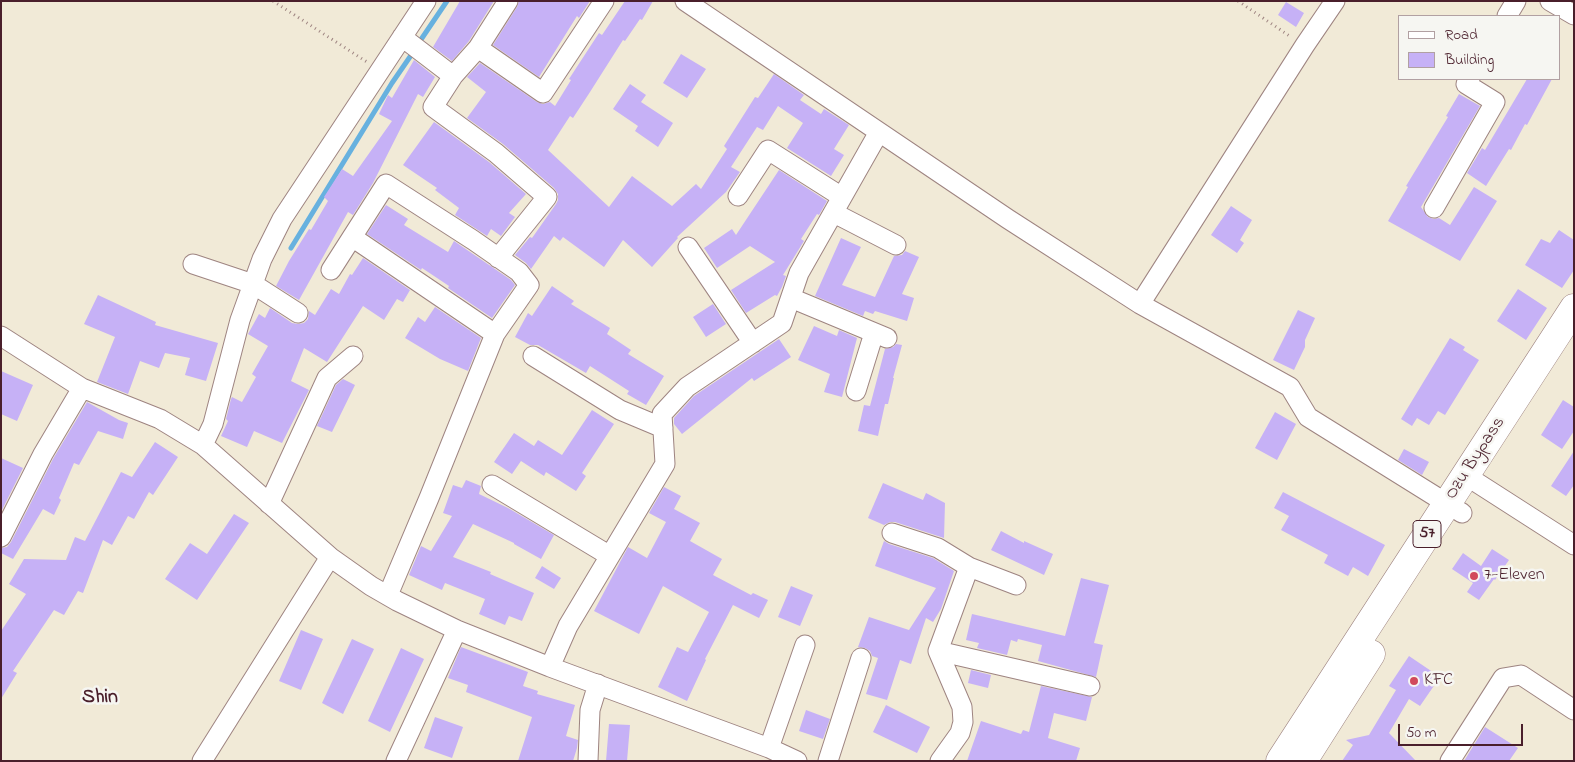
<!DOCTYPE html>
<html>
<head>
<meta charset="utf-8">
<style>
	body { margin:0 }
	#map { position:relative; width:1575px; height:762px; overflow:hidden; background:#f1ead7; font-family:"Indie Flower",sans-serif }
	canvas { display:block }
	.frame { position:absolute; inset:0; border:2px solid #4a1f2b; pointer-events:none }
	.legend { position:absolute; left:1398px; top:15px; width:162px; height:65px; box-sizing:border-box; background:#f6f6f2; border:1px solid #b1a0a2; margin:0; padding:6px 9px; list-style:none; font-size:15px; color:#4a1f2b }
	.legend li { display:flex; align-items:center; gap:10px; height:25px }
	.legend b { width:25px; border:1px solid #b1a0a2 }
	.scale { position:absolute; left:1398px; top:724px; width:125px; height:22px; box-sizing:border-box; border:2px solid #4a1f2b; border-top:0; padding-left:6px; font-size:15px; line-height:18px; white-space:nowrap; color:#4a1f2b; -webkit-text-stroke:4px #f6f6f2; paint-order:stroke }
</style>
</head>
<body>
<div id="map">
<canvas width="1575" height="762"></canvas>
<div class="frame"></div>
<ul class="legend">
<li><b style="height:6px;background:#fff"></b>Road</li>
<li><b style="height:14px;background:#c6b1f6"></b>Building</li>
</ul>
<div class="scale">50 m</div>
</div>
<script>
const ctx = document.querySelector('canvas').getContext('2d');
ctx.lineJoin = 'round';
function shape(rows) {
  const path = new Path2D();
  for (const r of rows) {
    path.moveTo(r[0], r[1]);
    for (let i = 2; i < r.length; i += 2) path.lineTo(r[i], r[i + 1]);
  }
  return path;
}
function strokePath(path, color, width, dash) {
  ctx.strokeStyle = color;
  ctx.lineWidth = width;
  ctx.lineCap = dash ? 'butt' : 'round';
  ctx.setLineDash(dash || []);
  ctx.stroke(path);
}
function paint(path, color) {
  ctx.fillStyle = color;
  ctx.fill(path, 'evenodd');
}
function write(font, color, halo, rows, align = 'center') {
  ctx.font = font + ' "Indie Flower",sans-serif';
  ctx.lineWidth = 5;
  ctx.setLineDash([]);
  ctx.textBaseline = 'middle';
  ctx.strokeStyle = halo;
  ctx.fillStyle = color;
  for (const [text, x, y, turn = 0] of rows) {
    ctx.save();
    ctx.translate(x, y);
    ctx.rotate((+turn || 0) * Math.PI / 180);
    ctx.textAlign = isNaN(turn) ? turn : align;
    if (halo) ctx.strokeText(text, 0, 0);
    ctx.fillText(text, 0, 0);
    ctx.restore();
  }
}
strokePath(shape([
	[418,44,447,1],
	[291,248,392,83,414,51]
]), '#67b1df', 5);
paint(shape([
	[460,1,494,1,469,41,452,61,433,47],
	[519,1,590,1,579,18,577,16,539,77,493,45,517,7],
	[625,1,653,1,642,20,640,19,625,41,623,40,590,92,573,118,570,116,548,150,609,207,632,176,672,206,696,184,701,189,727,149,724,146,755,97,758,98,774,74,804,95,800,100,821,114,824,109,849,125,834,149,844,155,831,176,787,148,803,123,778,106,763,130,757,127,731,167,740,172,726,192,677,237,678,238,652,267,623,240,604,267,563,237,560,241,554,236,531,269,526,263,515,255,530,237,532,238,556,204,558,200,558,194,554,188,503,144,467,118,486,92,467,77,480,63,537,102,543,104,550,102,555,106,571,80,569,79,599,33,602,35],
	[1286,2,1304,13,1296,27,1278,15],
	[681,54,706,69,687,98,663,83],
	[414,60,435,77,423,97,418,94,373,183,353,215,348,212,299,300,276,286,289,261,309,229,311,230,328,201,324,197,342,169,353,176,392,121,379,114,388,95,392,98],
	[1527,79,1552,79,1527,125,1525,124,1511,150,1509,149,1486,186,1467,173,1482,148,1485,150],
	[630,84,646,95,641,102,673,123,658,147,635,131,638,126,613,109],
	[1459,94,1480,106,1421,207,1428,217,1434,219,1439,218,1450,225,1474,187,1497,201,1460,261,1388,221,1408,187,1406,186,1448,117,1446,116],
	[434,122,489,162,526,194,509,213,515,217,501,236,491,229,487,236,455,215,459,208,435,190,437,188,403,165],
	[779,170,827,201,819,215,817,214,801,239,804,241,783,275,786,276,782,287,777,296,775,295,746,313,731,290,775,262,750,246,717,268,704,248,732,229,736,235],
	[386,205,408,219,404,225,448,252,454,241,511,280,515,285,492,318,448,288,449,286,422,268,421,270,367,234],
	[1231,206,1252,220,1240,240,1244,243,1237,253,1211,235],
	[1559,230,1574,240,1574,270,1562,288,1525,265,1541,239,1550,243],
	[841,238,861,247,842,285,875,297,894,256,902,255,905,251,919,257,902,294,914,298,907,321,875,311,873,314,865,311,863,316,815,296],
	[363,258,410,290,403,302,397,299,384,320,363,306,327,362,304,348,291,381,309,390,282,443,254,431,247,447,221,436,228,421,226,419,231,399,232,397,242,402,256,377,252,374,268,346,248,334,259,314,265,318,270,308,292,323,298,324,304,323,308,319,309,311,315,315,331,289,339,294,350,274,352,275],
	[552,286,574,301,571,304,610,328,607,334,631,350,628,354,664,376,646,405,627,394,629,391,590,366,586,373,538,345,530,345,515,337,528,313,532,316],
	[1518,289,1547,308,1526,340,1497,321],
	[98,295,156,322,155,325,218,343,206,381,185,375,190,358,165,353,159,368,140,361,128,394,97,382,115,337,84,324],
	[713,304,726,324,706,337,693,317],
	[435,307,481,338,468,371,440,359,405,338,418,317,425,322],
	[1298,310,1315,318,1305,340,1305,347,1294,370,1273,360],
	[814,326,837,336,839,330,857,338,842,397,824,392,830,374,798,360],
	[1450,338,1465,347,1463,350,1479,360,1445,415,1438,411,1429,425,1417,418,1412,426,1401,419],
	[779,339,791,357,754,381,752,378,682,434,674,424,674,418,694,396],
	[896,344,902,345,893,378,894,378,888,404,885,404,878,436,858,431,864,405,870,406,885,349,893,347],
	[1,371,33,385,17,421,1,414],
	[343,379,355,385,332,432,317,426,336,385],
	[1563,400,1574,407,1574,431,1562,449,1541,435],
	[87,402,119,420,128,423,123,439,98,431,79,465,74,463,59,498,61,500,54,515,43,509,13,559,1,553,1,548,7,547,11,542,53,459],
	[592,410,614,424,582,473,586,476,576,491,546,472,544,476,521,461,512,474,494,462,514,433,534,446,538,440,562,455],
	[1275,412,1296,424,1277,460,1255,448],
	[155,442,178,457,153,495,149,492,134,519,128,516,112,545,103,540,83,593,78,591,64,615,54,610,13,671,17,673,1,699,1,631,26,594,9,584,24,559,66,560,75,537,85,541,121,472,132,477],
	[1404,449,1429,462,1422,475,1398,460],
	[1574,451,1574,485,1566,496,1551,486],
	[1,458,23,468,1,512],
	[466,480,481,486,479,494,508,508,554,535,541,559,514,544,514,543,473,524,453,557,491,572,490,574,534,593,522,621,509,616,505,625,479,614,485,599,445,583,442,590,409,575,421,546,431,551,452,516,443,513,453,485,462,488],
	[883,483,923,500,926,493,945,503,944,538,895,522,890,522,884,525,868,518],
	[664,487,681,496,674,509,700,523,690,541,722,559,713,575,751,595,753,593,768,600,759,618,733,605,705,659,706,660,687,701,658,687,677,647,688,652,709,612,663,586,639,634,594,611,628,547,647,558,666,522,649,513],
	[1283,492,1385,545,1368,576,1353,567,1348,576,1324,563,1328,555,1281,530,1289,516,1274,508],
	[234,514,249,523,197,600,165,579,190,543,207,554],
	[1001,531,1024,543,1024,541,1053,554,1044,575,991,550],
	[884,541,889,544,933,558,954,571,941,609,933,622,926,618,911,664,900,660,887,700,866,694,878,658,872,656,870,651,865,648,858,647,869,617,909,630,936,588,875,566],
	[1492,549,1509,560,1495,580,1494,579,1479,600,1467,592,1473,583,1452,569,1463,553,1481,566],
	[542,566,561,578,554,589,535,578],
	[1081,578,1109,585,1094,643,1103,645,1096,677,1038,661,1042,645,1018,639,1017,642,1011,640,1007,655,977,648,979,643,966,640,972,614,1065,636],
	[791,586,813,595,800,626,778,617],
	[301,630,323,639,301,690,279,681],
	[352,639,374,649,343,714,322,703],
	[461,647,528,672,523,686,538,691,537,694,575,705,566,736,578,740,577,748,573,761,518,761,532,717,466,692,468,685,448,678],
	[401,648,424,659,390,732,368,721],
	[1409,656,1440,677,1420,706,1409,699,1389,733,1416,761,1342,761,1353,745,1346,740,1369,735,1396,690,1389,686],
	[971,670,991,675,988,688,968,683],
	[1041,686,1092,697,1086,721,1054,713,1048,738,1080,748,1076,761,967,761,981,721,1021,734,1023,730,1029,732],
	[886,705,930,727,917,753,873,732],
	[806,710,830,719,823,739,799,731],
	[435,717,463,727,452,758,424,748],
	[609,724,630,725,627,761,606,761],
	[1485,727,1518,748,1509,761,1464,761]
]), '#c6b1f6');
const minor = shape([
	[508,1,478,48,543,93,604,1],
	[685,1,1008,219,1140,304,1290,387,1308,417,1462,513],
	[1550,1,1574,15],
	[1507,16,1516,1],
	[402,37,453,76,433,107,496,153,547,197,498,258],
	[453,76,478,48],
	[738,196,768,150,842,197],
	[1434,208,1495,102,1466,84,1470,79],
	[834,213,896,245],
	[352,237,495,334],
	[688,247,753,343],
	[193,264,253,284,298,313],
	[331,270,386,184,473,240,519,272,529,285,495,334,429,498,388,595],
	[791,298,887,338],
	[1140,304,1305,45,1335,1],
	[1,336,82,388,160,419,203,445,330,557,371,586,397,601,457,630,550,667,769,748,797,761],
	[533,356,620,410,663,428],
	[856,391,874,333],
	[203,445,213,424,240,320,262,259,282,219,426,1],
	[1465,475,1574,545],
	[492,485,610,556],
	[269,504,327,378,353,356],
	[892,533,938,548,969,567],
	[1,537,43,454,82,388],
	[938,651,1090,686],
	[550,667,568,626,665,464,662,414,687,387,782,323,799,273,879,132],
	[769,748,805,645],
	[202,761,330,557],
	[396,761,457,630],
	[588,761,590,710,598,684],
	[828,761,861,658],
	[940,761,960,733,963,722,962,707,938,651,969,567,1016,585],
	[1450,761,1503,678,1521,675,1574,710]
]);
const highway = shape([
	[1280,761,1574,308],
	[1303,761,1371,654]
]);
strokePath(minor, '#9e8481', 21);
strokePath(highway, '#9e8481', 29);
strokePath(shape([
	[273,1,367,62],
	[1238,1,1291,37]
]), '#9e8481', 3, [1, 4]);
strokePath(minor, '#fff', 19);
strokePath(highway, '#fff', 28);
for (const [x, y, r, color] of [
	[1474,576,5,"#d1495b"],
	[1414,681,5,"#d1495b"]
]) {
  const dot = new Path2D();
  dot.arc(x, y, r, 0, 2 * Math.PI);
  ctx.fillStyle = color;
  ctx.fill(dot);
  strokePath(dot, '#f6f6f2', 2);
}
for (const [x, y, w] of [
	[1427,534,28]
]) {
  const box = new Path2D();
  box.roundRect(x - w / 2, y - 13.5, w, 27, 4);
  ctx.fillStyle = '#f6f6f2';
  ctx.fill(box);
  strokePath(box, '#4a1f2b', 1);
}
write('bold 16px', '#4a1f2b', null, [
	["57",1427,534]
]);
write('18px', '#4a1f2b', '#f6f6f2', [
	["Ozu Bypass",1476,459,-57]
]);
write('18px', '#4a1f2b', '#f6f6f2', [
	["7-Eleven",1484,576],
	["KFC",1424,681]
], 'left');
write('bold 20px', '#4a1f2b', '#f6f6f2', [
	["Shin",100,699]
]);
</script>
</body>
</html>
